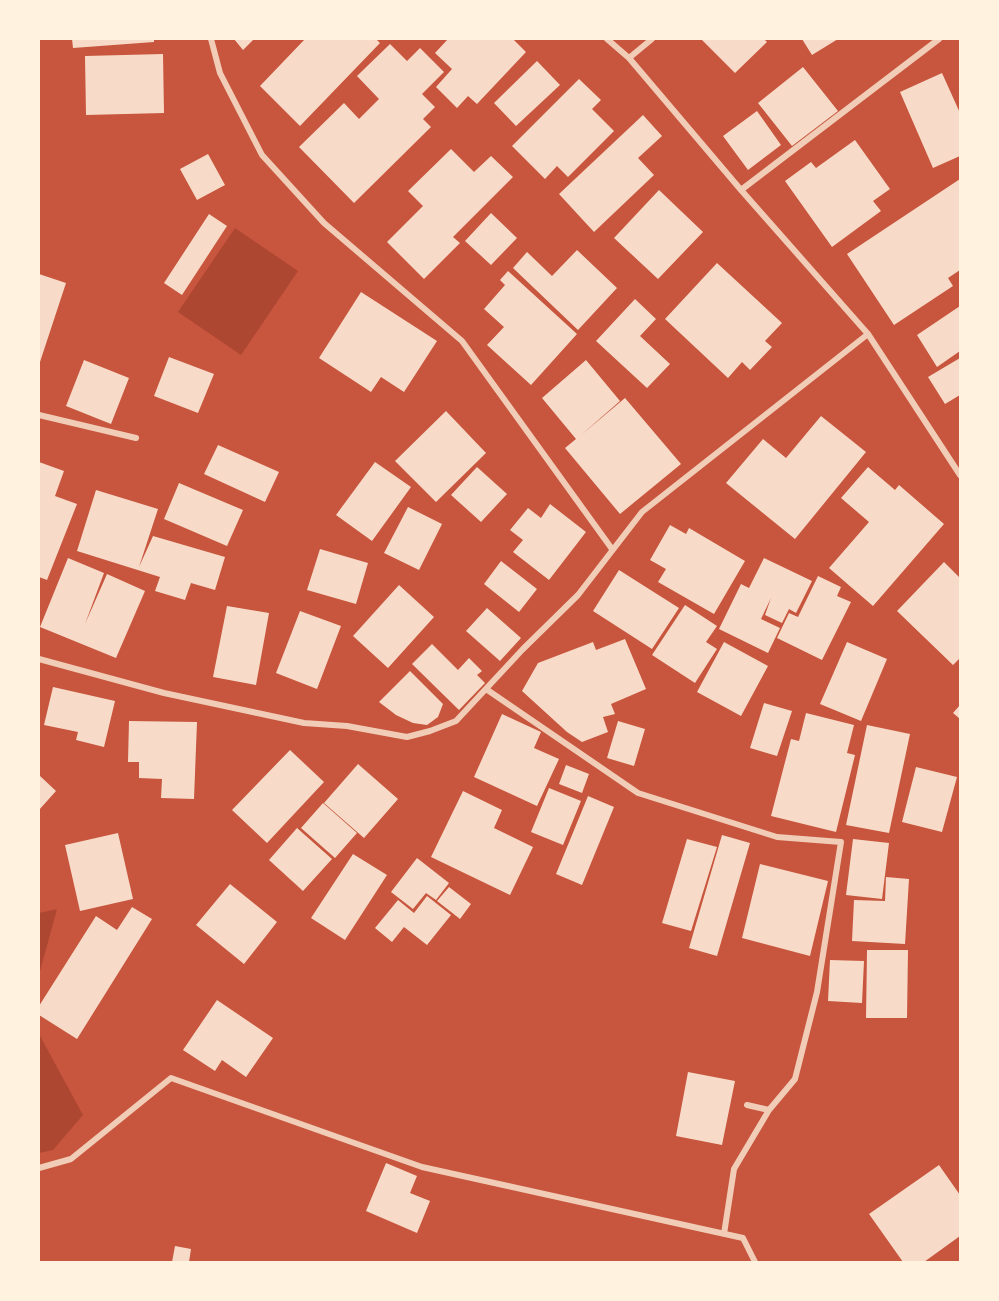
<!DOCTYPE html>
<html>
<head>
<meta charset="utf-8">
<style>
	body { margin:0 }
	#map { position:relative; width:999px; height:1301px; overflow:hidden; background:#c8553d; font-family:"Sofia Sans Condensed",sans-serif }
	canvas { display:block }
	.frame { position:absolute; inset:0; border:40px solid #fff3e0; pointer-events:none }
</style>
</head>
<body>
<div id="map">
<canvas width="999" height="1301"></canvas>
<div class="frame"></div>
</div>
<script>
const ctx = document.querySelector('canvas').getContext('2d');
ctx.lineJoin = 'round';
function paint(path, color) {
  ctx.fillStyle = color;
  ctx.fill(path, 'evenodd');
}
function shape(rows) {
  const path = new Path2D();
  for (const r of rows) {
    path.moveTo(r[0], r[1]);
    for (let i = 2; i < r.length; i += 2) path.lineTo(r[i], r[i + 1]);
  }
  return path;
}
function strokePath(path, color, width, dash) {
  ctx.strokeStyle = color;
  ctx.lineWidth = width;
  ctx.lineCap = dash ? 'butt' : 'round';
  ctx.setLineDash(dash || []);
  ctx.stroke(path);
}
paint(shape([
	[235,228,298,271,241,355,178,312],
	[57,909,39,975,39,913],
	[39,1034,83,1115,53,1150,39,1153]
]), '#ae4732');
paint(shape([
	[72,39,154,39,154,42,73,48],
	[234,39,254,39,243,50],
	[305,39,376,39,380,43,300,126,260,86],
	[448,39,513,39,526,52,477,104,468,96,457,108,436,87,452,69,435,53],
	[701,39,764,39,767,42,735,73],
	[802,39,838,39,812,55],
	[390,44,407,61,420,48,444,72,422,94,435,107,423,119,431,127,354,203,299,147,344,103,359,119,379,99,357,76],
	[163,54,164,113,86,115,85,56],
	[537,61,560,85,516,126,494,103],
	[803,67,838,111,792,146,758,103],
	[942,73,960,113,960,156,933,168,900,92],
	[579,79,601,100,592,109,614,131,568,177,557,166,545,179,512,146],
	[757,111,781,145,748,170,723,136],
	[643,115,662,136,638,158,654,175,594,232,559,194],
	[855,140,890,189,873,201,881,211,832,247,785,181,811,162,816,168],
	[451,149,474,172,491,156,513,177,453,237,460,243,424,279,387,242,423,206,408,191],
	[208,154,225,185,197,200,180,169],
	[960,179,960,270,948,278,953,286,894,325,847,254],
	[659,190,703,232,658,279,614,238],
	[491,213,517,238,491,265,465,241],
	[209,214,227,226,182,295,164,283],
	[577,250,617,288,578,330,513,268,527,252,552,276],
	[717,263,782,323,765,341,772,347,750,370,742,362,728,378,665,319],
	[508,271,577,334,531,385,487,345,504,327,484,309,505,285,500,280],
	[39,274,66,283,39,365],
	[361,292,437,341,404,392,381,377,371,392,319,358],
	[635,299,656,319,640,336,670,364,647,388,596,341],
	[960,306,960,351,937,367,917,335],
	[169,357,214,374,198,413,154,396],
	[960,358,960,395,945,404,928,377],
	[84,360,129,378,111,424,66,406],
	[586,360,620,401,580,436,625,398,681,464,620,514,565,448,576,439,542,398],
	[446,411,486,453,436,502,395,461],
	[821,416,866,452,795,539,726,483,763,439,786,458],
	[218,445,279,472,265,502,204,474],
	[39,462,64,471,55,496,77,504,47,580,39,577],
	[375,462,411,487,372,541,336,515],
	[477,467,507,494,481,522,451,495],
	[868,467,895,490,899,485,944,524,873,606,829,568,869,522,841,498],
	[179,483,243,510,227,546,164,519],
	[96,490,158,509,139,567,153,536,225,557,215,590,191,583,185,600,155,591,160,577,77,551],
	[550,504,586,532,549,580,513,552,523,540,510,530,528,508,541,518],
	[408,507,442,524,419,570,384,553],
	[670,525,686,534,689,528,745,561,714,614,658,582,666,569,650,560],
	[320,549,368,563,356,604,307,590],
	[68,558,104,573,85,624,107,574,145,591,116,658,40,627],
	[764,558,812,581,796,613,789,609,782,623,765,615,771,598,761,619,780,628,768,653,719,629,741,584,749,588],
	[501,561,537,589,519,612,484,584],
	[944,562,960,578,960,658,953,665,897,611],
	[619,570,679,608,652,649,593,611],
	[818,576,841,587,837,596,851,602,822,660,777,638,789,613,798,617],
	[399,585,434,617,388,668,353,636],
	[685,605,717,626,706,642,717,649,695,683,652,655],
	[227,606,269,613,256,685,213,677],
	[487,608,521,638,500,661,466,631],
	[300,611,341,626,317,689,276,673],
	[625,639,646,689,611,704,615,714,603,717,608,732,582,742,567,732,522,691,538,663,593,642,596,650],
	[724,642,768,666,741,716,697,692],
	[847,642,887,659,861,721,820,704],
	[432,644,458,670,469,658,482,671,477,675,485,683,459,710,412,664],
	[410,671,443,704,438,717,427,725,413,723,396,715,379,702],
	[53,687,115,701,104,747,76,740,78,732,44,725],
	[764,703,792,711,777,756,750,748],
	[960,705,960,719,953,713],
	[806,713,854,725,847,753,855,755,836,832,771,816,791,739,799,741],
	[502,714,541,732,534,748,559,759,537,806,474,777],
	[129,721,197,722,194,799,161,798,162,779,139,778,139,762,128,762],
	[618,721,645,729,634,766,607,758],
	[867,725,910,734,889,833,846,825],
	[290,750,324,782,267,843,232,810],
	[358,764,398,799,364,838,324,803],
	[566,765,589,774,582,793,559,784],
	[916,767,957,777,942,832,902,822],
	[39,775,56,791,39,810],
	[549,788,581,801,563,845,531,832],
	[463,791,502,810,494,828,533,847,510,895,431,857],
	[588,796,614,807,582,885,556,874],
	[323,803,357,833,335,858,301,828],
	[297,828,332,859,303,891,269,860],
	[118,833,133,899,80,911,65,845],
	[722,835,750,843,717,956,689,948],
	[687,839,717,847,691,931,662,923],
	[853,839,889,843,882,899,846,895],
	[353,854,387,875,345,940,311,918],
	[417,858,449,883,436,900,426,893,413,909,391,892],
	[760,864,828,881,810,956,742,938],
	[886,877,909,879,905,944,852,941,854,900,885,901],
	[230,884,277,922,244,964,196,925],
	[449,887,471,904,460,919,437,901],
	[427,896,451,915,427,945,404,927,392,942,375,928,398,900,414,913],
	[132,907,152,919,77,1039,39,1015,39,1006,96,916,117,930],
	[867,950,908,950,907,1018,866,1018],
	[830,960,864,961,862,1003,828,1001],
	[217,1000,273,1038,246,1077,222,1060,215,1071,183,1050],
	[688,1072,735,1081,722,1145,676,1136],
	[386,1163,417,1176,410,1193,430,1201,417,1233,366,1211],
	[939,1165,960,1195,960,1236,924,1262,903,1262,869,1214],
	[175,1246,191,1249,189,1262,172,1262]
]), '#f7dbc8');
strokePath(shape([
	[211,39,220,73,262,155,324,223,462,341,612,549],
	[607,39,629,58,741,190,868,334,960,475],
	[629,58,652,39],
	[741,190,939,39],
	[39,415,136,438],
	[39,659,164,693,304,723,347,726,407,737,430,731,456,721,523,649,578,595,642,512,868,334],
	[486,689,638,793,777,837,841,842,817,992,795,1079,769,1110,734,1169,724,1234],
	[747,1105,769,1110],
	[39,1168,71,1159,171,1078,422,1167,743,1238,755,1262]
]), '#f1ccb7', 6);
</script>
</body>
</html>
